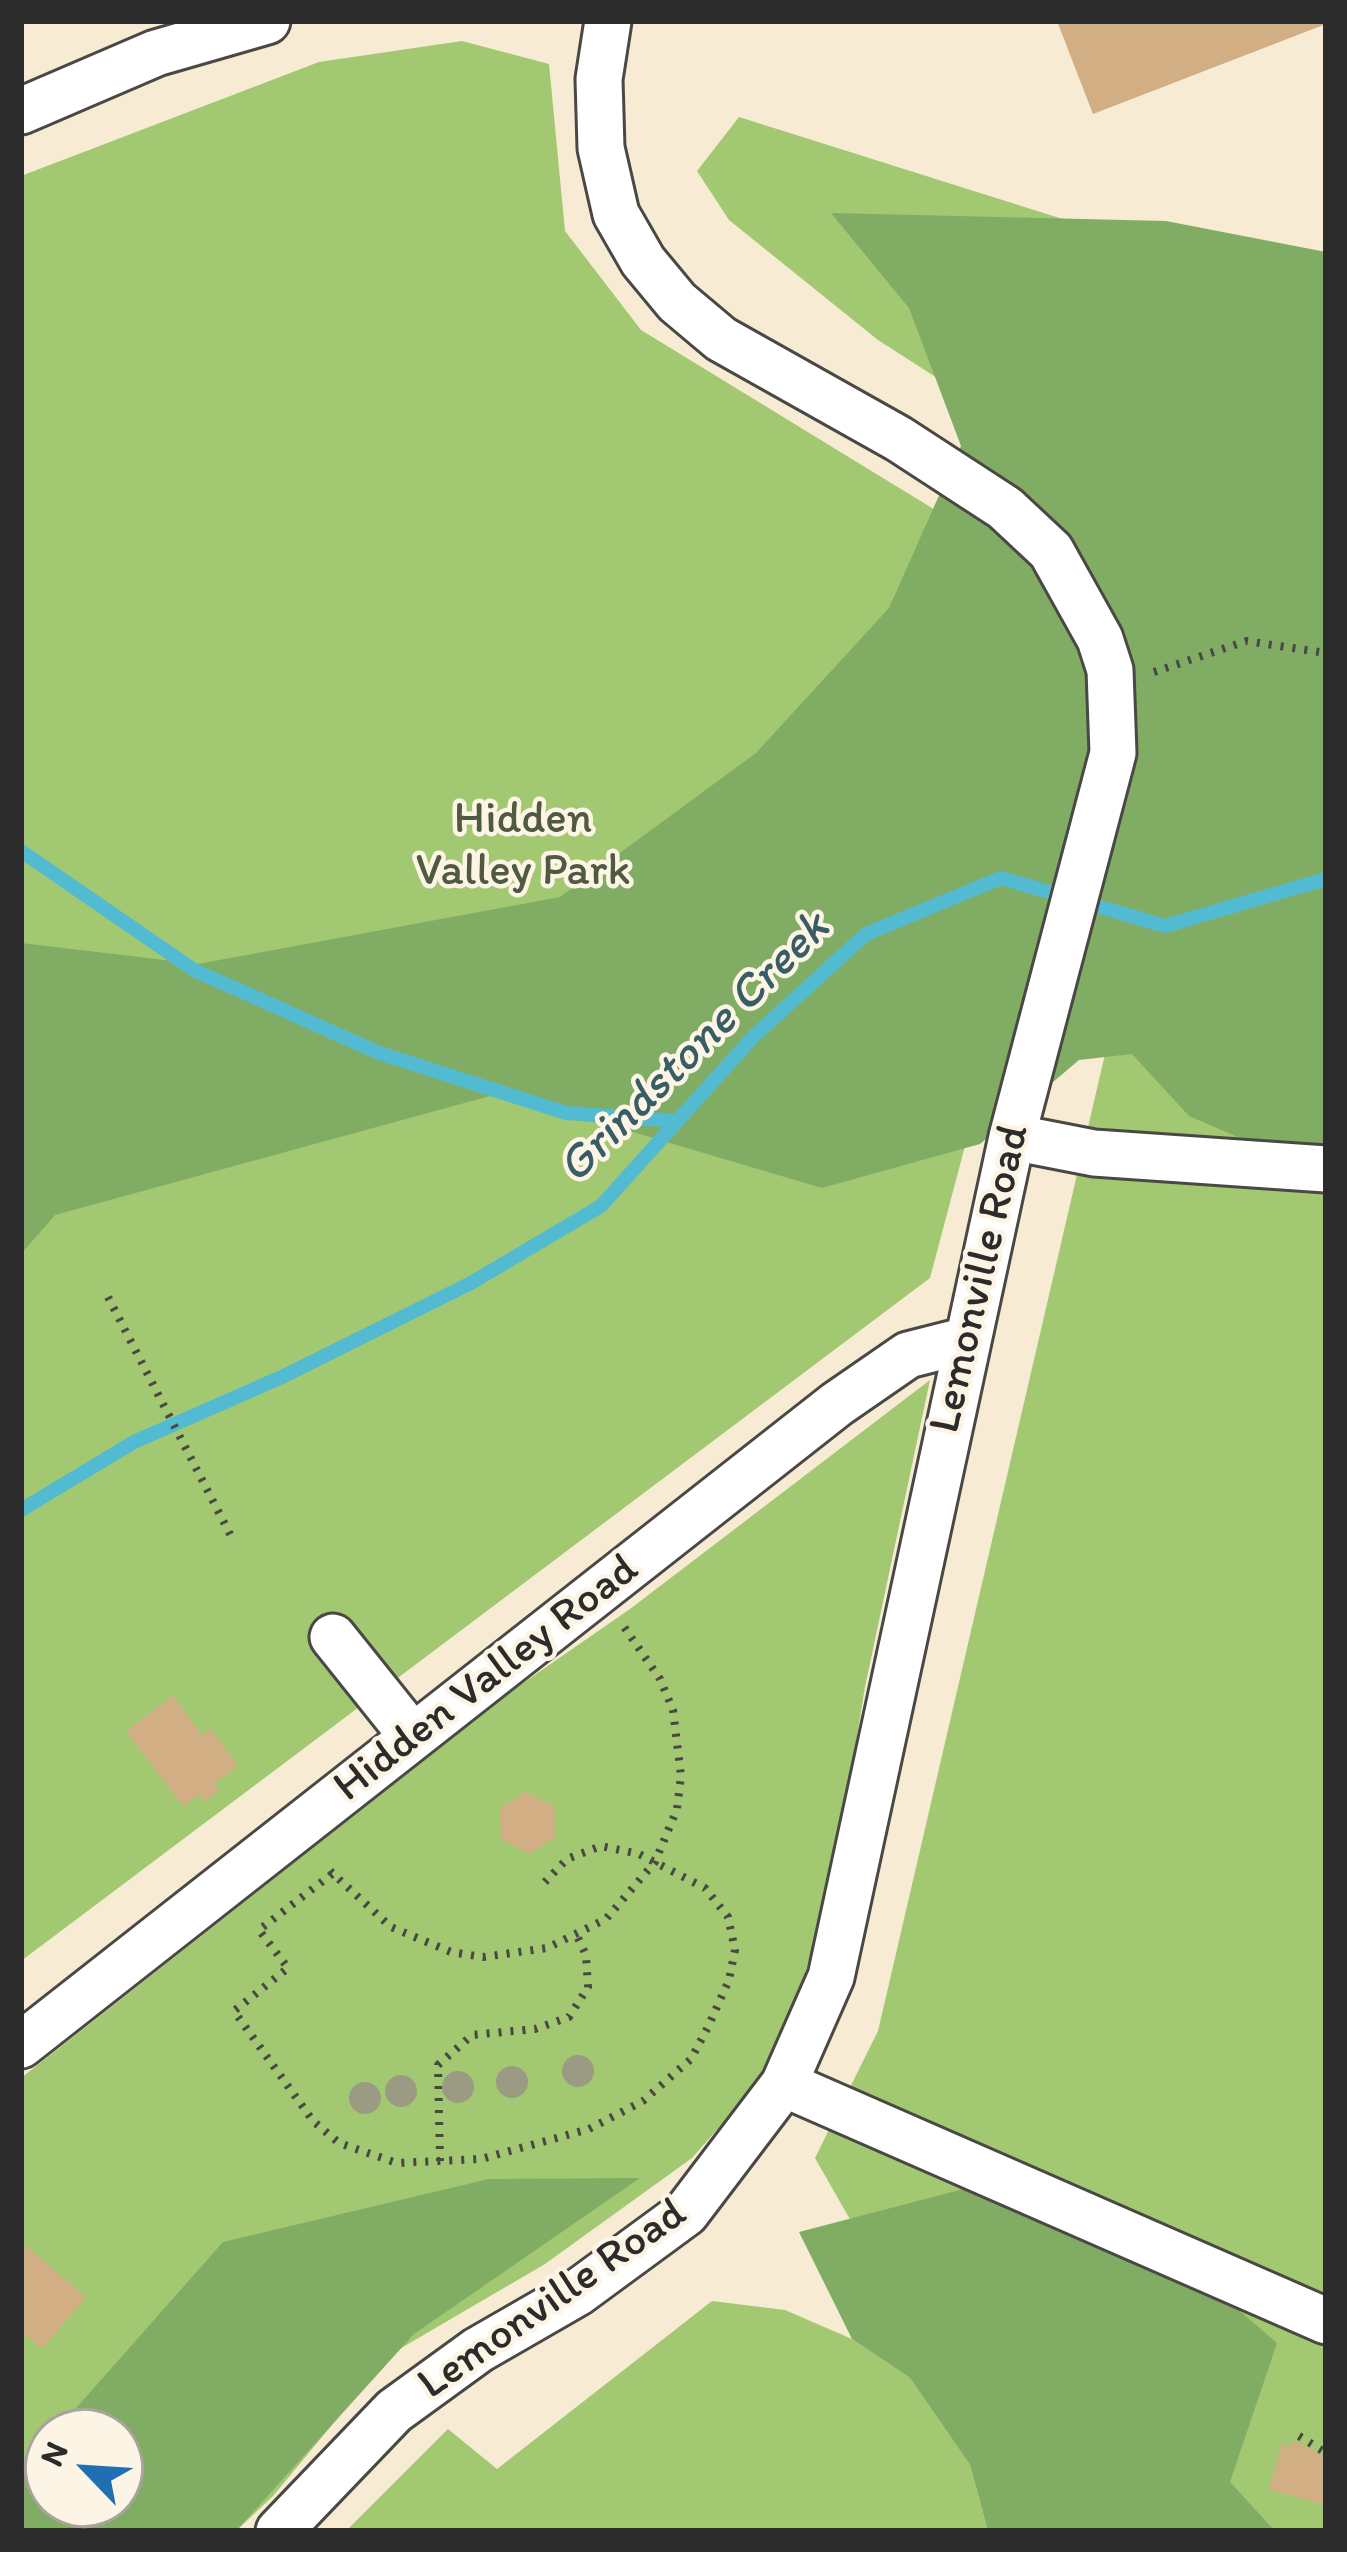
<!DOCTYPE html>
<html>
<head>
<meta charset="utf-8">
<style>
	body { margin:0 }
	#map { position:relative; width:1347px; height:2552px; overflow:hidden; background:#f7ebd4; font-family:Itim,sans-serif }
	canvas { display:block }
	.frame { position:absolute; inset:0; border:24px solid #2b2b2b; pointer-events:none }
	.north { position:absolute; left:24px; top:2408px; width:120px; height:120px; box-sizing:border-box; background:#fcf5e5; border:3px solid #a8a49b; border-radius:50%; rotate:295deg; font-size:33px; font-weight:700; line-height:48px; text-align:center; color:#2b2b2b }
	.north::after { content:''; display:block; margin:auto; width:42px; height:54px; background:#1f6fb2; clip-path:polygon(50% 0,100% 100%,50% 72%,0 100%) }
</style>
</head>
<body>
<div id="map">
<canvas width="1347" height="2552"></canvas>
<div class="frame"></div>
<div class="north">N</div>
</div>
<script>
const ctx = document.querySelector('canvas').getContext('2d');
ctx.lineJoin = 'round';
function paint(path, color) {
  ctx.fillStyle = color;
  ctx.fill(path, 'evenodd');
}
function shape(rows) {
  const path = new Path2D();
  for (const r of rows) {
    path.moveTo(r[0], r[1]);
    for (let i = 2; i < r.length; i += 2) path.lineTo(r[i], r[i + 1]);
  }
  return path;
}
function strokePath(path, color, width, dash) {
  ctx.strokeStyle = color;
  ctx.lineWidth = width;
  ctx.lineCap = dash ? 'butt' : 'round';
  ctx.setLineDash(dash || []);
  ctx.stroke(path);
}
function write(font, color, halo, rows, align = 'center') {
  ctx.font = font + ' Itim,sans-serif';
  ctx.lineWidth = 9;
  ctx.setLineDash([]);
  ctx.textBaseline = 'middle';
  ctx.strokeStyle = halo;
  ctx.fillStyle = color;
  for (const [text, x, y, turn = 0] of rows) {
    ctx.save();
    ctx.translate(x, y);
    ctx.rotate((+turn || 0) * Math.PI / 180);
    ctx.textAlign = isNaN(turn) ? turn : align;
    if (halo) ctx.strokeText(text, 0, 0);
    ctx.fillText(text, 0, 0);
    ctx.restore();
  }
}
paint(shape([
	[462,41,549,64,565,231,641,330,981,538,1078,720,930,1278,21,1961,21,176,319,62],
	[739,117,1326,302,1326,2531,1028,2531,815,2158,878,2031,1201,641,1138,507,878,340,729,220,697,171],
	[930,1380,865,1687,837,1857,802,1985,772,2067,692,2158,545,2264,391,2354,273,2496,236,2531,21,2531,21,2078,513,1690,630,1609],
	[48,2432,120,2432,120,2504,48,2504],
	[712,2301,785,2310,852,2339,910,2378,970,2465,988,2531,346,2531,448,2429,497,2469]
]), '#a2c872');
paint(shape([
	[831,213,1166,221,1326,252,1326,1175,1189,1116,1132,1054,1079,1060,980,1144,822,1188,501,1093,55,1215,21,1254,21,943,198,964,560,897,756,753,889,608,961,446,909,308],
	[640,2178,414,2334,236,2531,21,2531,21,2471,48,2440,48,2504,120,2504,120,2432,55,2432,223,2242,489,2179],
	[975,2186,1206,2282,1277,2343,1230,2482,1275,2531,988,2531,970,2465,910,2378,852,2339,799,2232]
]), '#81ac64');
strokePath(shape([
	[21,851,194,970,379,1053,566,1113,678,1121],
	[21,1510,134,1442,284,1376,471,1283,601,1206,753,1037,866,934,1001,878,1165,926,1326,879]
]), '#53bbd1', 14);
paint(shape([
	[1057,21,1326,21,1326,24,1093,114],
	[173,1696,202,1735,211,1729,238,1766,214,1784,219,1791,205,1801,200,1794,183,1806,126,1731],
	[526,1792,554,1806,555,1838,529,1854,501,1839,500,1808],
	[25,2245,86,2297,42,2349,21,2331],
	[1293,2440,1326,2457,1326,2505,1269,2489,1282,2444,1291,2447]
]), '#d2ae84');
const minor = shape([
	[21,111,156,53,267,21],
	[1012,1137,1094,1153,1326,1169],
	[333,1637,413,1737],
	[21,2045,837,1404,908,1355,967,1340],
	[784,2084,1326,2321],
	[279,2531,394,2411,478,2350,577,2293,686,2213,784,2084,831,1977,1012,1137,1113,753,1110,670,1100,639,1051,551,1005,508,899,439,721,339,677,302,643,261,616,214,601,148,599,79,608,21]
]);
strokePath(minor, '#4a4844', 51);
strokePath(shape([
	[1154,672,1246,641,1326,653],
	[108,1297,234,1542],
	[330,1871,391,1927,451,1952,483,1957,547,1948,606,1919,655,1862,677,1809,681,1776,673,1710,660,1679,622,1624],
	[332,1874,259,1930,288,1968,234,2011,313,2121,339,2143,397,2163,481,2159,589,2129,643,2101,691,2059,708,2027,729,1980,735,1950,728,1917,705,1888,639,1854,601,1846,567,1859,544,1883],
	[440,2161,438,2065,472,2035,535,2029,569,2017,588,1987,586,1955,577,1936],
	[1299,2436,1326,2453]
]), '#4a4844', 8, [3, 9]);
strokePath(minor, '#fff', 45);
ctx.fillStyle = '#9b9b83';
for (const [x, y] of [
	[578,2071],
	[512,2082],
	[458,2087],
	[401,2091],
	[365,2098]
]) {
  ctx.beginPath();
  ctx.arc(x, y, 16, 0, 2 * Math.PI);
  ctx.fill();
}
write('45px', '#4f5a40', '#fcf5e5', [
	["Hidden",523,821],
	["Valley Park",523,873]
]);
write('45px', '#2b2b2b', '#fcf5e5', [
	["Lemonville Road",981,1279,-77],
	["Hidden Valley Road",487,1679,-38],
	["Lemonville Road",553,2300,-35]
]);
write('italic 48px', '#395d65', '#fcf5e5', [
	["Grindstone Creek",695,1049,-45]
]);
</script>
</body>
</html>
